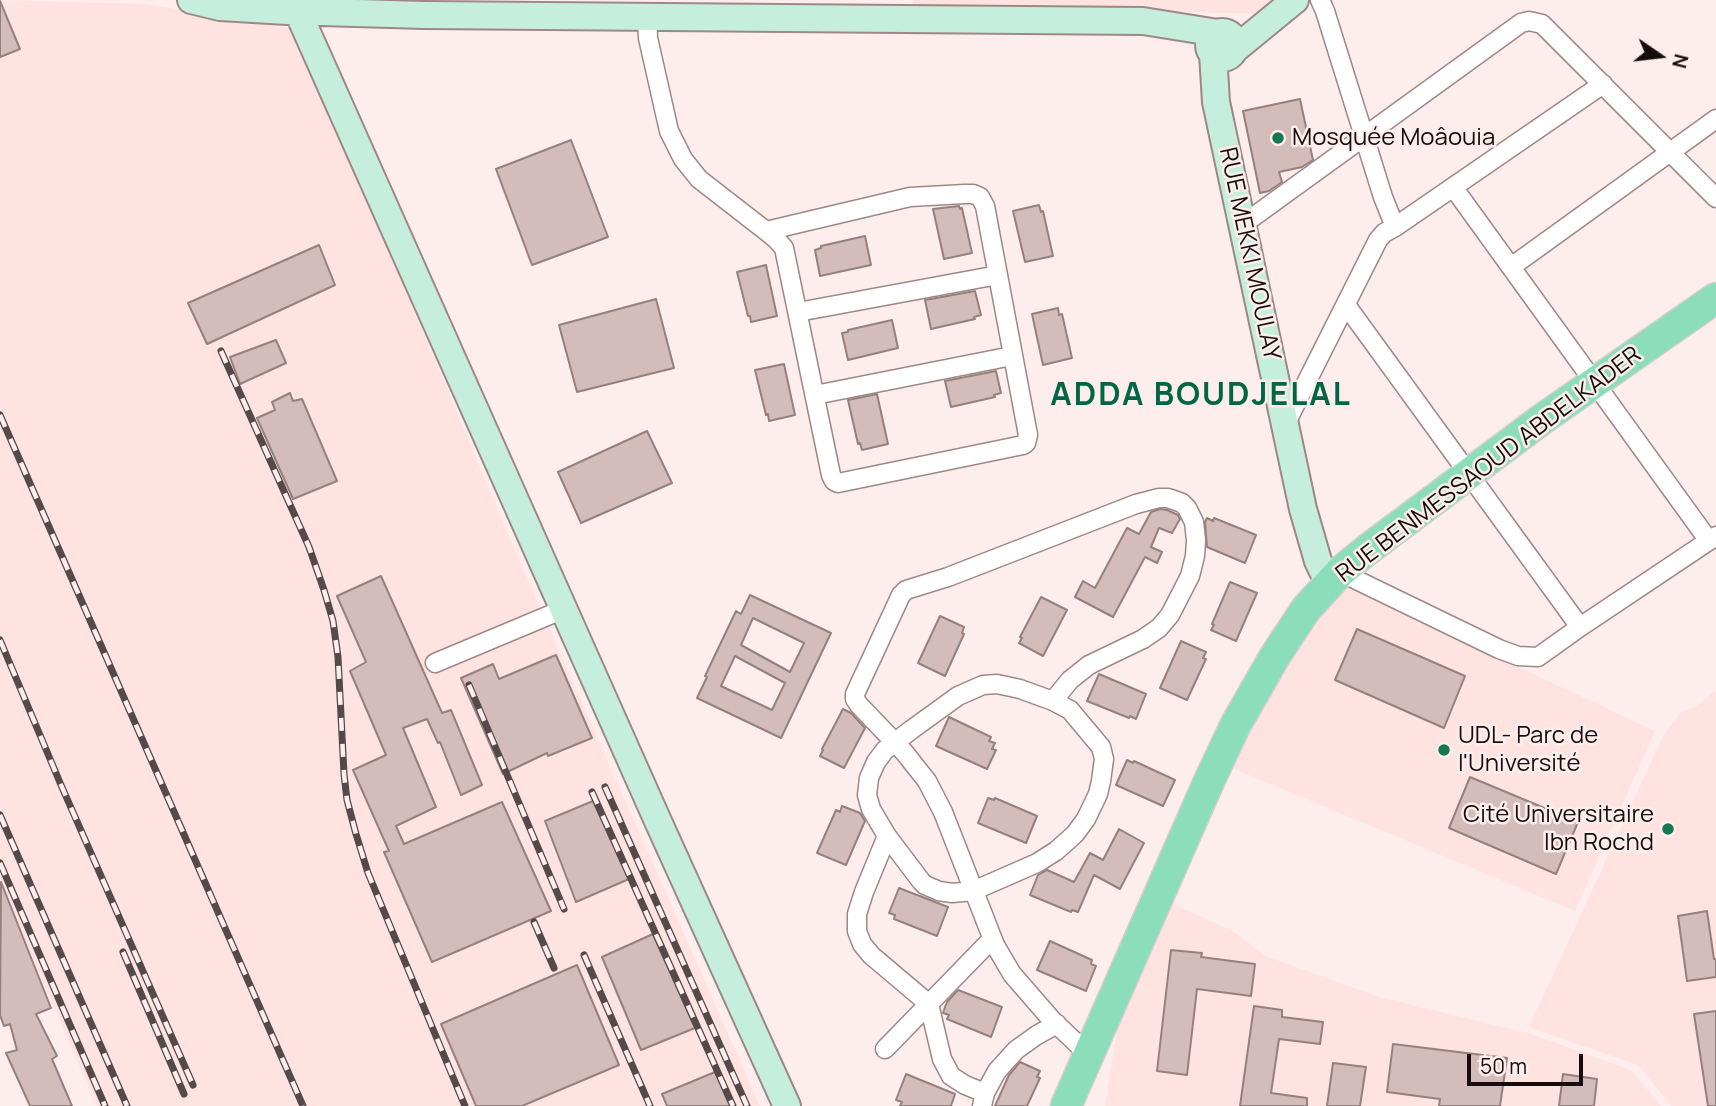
<!DOCTYPE html>
<html>
<head>
<meta charset="utf-8">
<style>
	body { margin:0 }
	#map { position:relative; width:1716px; height:1106px; overflow:hidden; background:#fdeeed; font-family:Manrope,sans-serif }
	canvas { display:block }
	.north { position:absolute; left:1625px; top:21px; width:70px; height:70px; -webkit-text-stroke:5px #fdeeed; paint-order:stroke; rotate:104deg; font-size:19px; font-weight:700; line-height:28px; text-align:center; color:#160e0e }
	.north::after { content:''; display:block; margin:auto; width:24px; height:32px; background:#160e0e; clip-path:polygon(50% 0,100% 100%,50% 72%,0 100%) }
	.scale { position:absolute; left:1467px; top:1054px; width:116px; height:32px; box-sizing:border-box; border:4px solid #160e0e; border-top:0; padding-left:9px; font-size:21px; line-height:24px; white-space:nowrap; color:#160e0e; -webkit-text-stroke:5px #fdeeed; paint-order:stroke }
</style>
</head>
<body>
<div id="map">
<canvas width="1716" height="1106"></canvas>
<div class="north">N</div>
<div class="scale">50 m</div>
</div>
<script>
const ctx = document.querySelector('canvas').getContext('2d');
ctx.lineJoin = 'round';
function paint(path, color) {
  ctx.fillStyle = color;
  ctx.fill(path, 'evenodd');
}
function shape(rows) {
  const path = new Path2D();
  for (const r of rows) {
    if (r.length === 3) {
      path.moveTo(r[0] + r[2], r[1]);
      path.arc(r[0], r[1], r[2], 0, 2 * Math.PI);
      continue;
    }
    path.moveTo(r[0], r[1]);
    for (let i = 2; i < r.length; i += 2) path.lineTo(r[i], r[i + 1]);
  }
  return path;
}
function strokePath(path, color, width, dash) {
  ctx.strokeStyle = color;
  ctx.lineWidth = width;
  ctx.lineCap = dash ? 'butt' : 'round';
  ctx.setLineDash(dash || []);
  ctx.stroke(path);
}
function write(font, color, halo, rows, align = 'center') {
  ctx.font = font + ' Manrope,sans-serif';
  ctx.lineWidth = 5;
  ctx.setLineDash([]);
  ctx.textBaseline = 'middle';
  ctx.strokeStyle = halo;
  ctx.fillStyle = color;
  for (const [text, x, y, turn = 0] of rows) {
    ctx.save();
    ctx.translate(x, y);
    ctx.rotate((+turn || 0) * Math.PI / 180);
    ctx.textAlign = isNaN(turn) ? turn : align;
    if (halo) ctx.strokeText(text, 0, 0);
    ctx.fillText(text, 0, 0);
    ctx.restore();
  }
}
paint(shape([
	[0,0,145,4,292,28,421,327,506,530,760,1106,97,1106,0,882],
	[913,0,1285,0,1271,14,913,6],
	[1342,584,1655,731,1575,911,1232,768,1281,671],
	[1716,690,1716,1106,1671,1106,1638,1065,1529,1027,1663,736,1682,711,1695,707],
	[1167,901,1233,931,1266,956,1379,997,1528,1033,1631,1070,1661,1106,1105,1106,1121,1005]
]), '#fee3e1');
const building = shape([
	[0,1,20,49,0,57,0,1],
	[1300,99,1313,160,1302,167,1279,172,1282,182,1269,191,1260,193,1243,111,1300,99],
	[571,140,608,237,532,265,496,169,571,140],
	[1039,205,1041,212,1043,211,1053,256,1025,262,1013,211,1039,205],
	[959,206,960,209,962,208,972,253,944,259,933,209,959,206],
	[865,236,871,265,820,276,815,250,821,248,821,246,865,236],
	[319,245,335,285,207,344,188,303,319,245],
	[766,265,777,316,751,322,750,316,748,316,737,272,766,265],
	[975,291,981,315,974,317,975,319,931,329,925,300,975,291],
	[656,299,674,368,577,392,559,325,656,299],
	[1058,308,1059,315,1062,314,1072,358,1043,365,1032,314,1058,308],
	[892,320,898,348,848,360,842,333,848,332,848,330,892,320],
	[276,340,286,363,240,384,230,357,276,340],
	[784,364,795,415,769,421,768,414,766,415,755,370,784,364],
	[996,371,1001,393,994,395,995,397,951,407,945,381,996,371],
	[290,393,293,401,302,399,337,481,293,499,257,418,275,410,272,402,290,393],
	[877,394,888,444,862,450,860,443,858,444,848,400,877,394],
	[647,431,672,483,581,523,558,472,647,431],
	[1160,509,1167,510,1178,515,1180,519,1172,533,1159,528,1151,547,1162,552,1157,563,1145,557,1113,617,1075,597,1083,581,1095,588,1127,528,1139,534,1151,512,1160,509],
	[1207,518,1213,521,1214,518,1256,535,1245,563,1207,547,1205,522,1207,518],
	[381,576,442,713,451,710,482,785,461,795,440,742,438,743,427,719,403,728,436,807,396,826,404,844,502,802,551,911,432,962,384,852,389,851,353,770,386,755,350,671,366,662,337,596,381,576],
	[1230,582,1257,593,1236,641,1211,630,1214,625,1212,624,1230,582],
	[750,595,831,633,781,738,697,698,707,677,705,676,736,611,741,614,750,595],
	[753,618,804,643,790,672,741,645,753,618],
	[735,656,785,683,772,710,721,686,735,656],
	[1041,597,1067,610,1043,656,1019,643,1022,638,1020,637,1041,597],
	[940,616,964,627,962,633,964,634,945,676,918,663,940,616],
	[1357,629,1465,676,1444,728,1335,680,1357,629],
	[1181,641,1206,652,1203,658,1206,659,1187,700,1160,688,1181,641],
	[556,655,592,738,548,756,547,753,503,774,461,678,493,664,499,679,556,655],
	[1099,674,1146,694,1136,719,1130,716,1129,718,1087,701,1099,674],
	[843,709,851,713,865,728,844,768,820,756,823,750,822,749,843,709],
	[949,717,991,737,989,741,995,743,992,749,996,750,987,769,936,746,949,717],
	[1127,760,1133,763,1134,761,1175,780,1163,806,1116,785,1127,760],
	[1470,777,1578,822,1556,874,1449,828,1470,777],
	[988,798,994,800,995,798,1037,816,1026,843,978,823,988,798],
	[593,801,629,879,576,902,545,821,593,801],
	[842,806,860,813,865,821,846,865,817,853,836,810,840,812,842,806],
	[1119,829,1144,843,1120,889,1094,875,1078,912,1072,910,1071,912,1030,895,1038,875,1047,870,1074,882,1090,853,1103,860,1119,829],
	[1,882,51,1008,36,1014,57,1056,52,1059,72,1106,30,1106,6,1053,17,1050,10,1024,4,1026,0,1015,1,882],
	[899,888,948,907,937,936,894,919,895,915,889,913,899,888],
	[1707,911,1714,959,1716,959,1716,977,1687,981,1678,916,1707,911],
	[653,934,695,1028,641,1050,602,957,653,934],
	[1050,941,1092,960,1091,964,1096,966,1086,991,1037,970,1050,941],
	[1171,950,1202,953,1201,957,1255,964,1251,996,1197,989,1187,1075,1157,1071,1171,950],
	[577,965,619,1065,522,1106,476,1106,441,1024,577,965],
	[958,990,1002,1007,991,1037,947,1019,949,1015,943,1013,945,1007,947,1002,958,990],
	[1254,1006,1282,1010,1282,1017,1323,1022,1320,1044,1279,1039,1271,1093,1307,1098,1307,1106,1240,1106,1254,1006],
	[1716,1011,1716,1106,1708,1106,1694,1014,1716,1011],
	[1393,1044,1507,1058,1500,1106,1439,1106,1440,1099,1387,1092,1393,1044],
	[1020,1062,1040,1071,1037,1077,1040,1078,1027,1106,995,1106,1009,1075,1020,1062],
	[1333,1063,1366,1067,1360,1106,1327,1106,1333,1063],
	[715,1072,730,1106,667,1106,662,1094,715,1072],
	[906,1074,955,1094,951,1106,900,1106,902,1102,896,1100,906,1074],
	[1563,1074,1597,1079,1594,1106,1559,1106,1563,1074]
]);
paint(building, '#d3bcba');
strokePath(building, '#96807e', 2);
const street = shape([
	[647,17,648,38,669,131,683,159,699,179,766,231,776,239,784,248,831,475,834,481,838,483,1023,445,1026,443,1028,435,985,206,980,197,973,194,965,194,910,197,766,231],
	[1453,187,1709,541],
	[1242,225,1521,23,1529,21,1542,24,1716,198],
	[1395,227,1603,84],
	[1511,267,1716,119],
	[1346,305,1580,627],
	[798,312,998,275],
	[815,395,1012,356],
	[1285,425,1378,240,1384,233,1395,227,1383,197,1325,11,1320,0],
	[1340,572,1499,649,1518,656,1538,657,1580,627,1716,536],
	[435,663,564,609],
	[997,684,1020,689,1053,701,1070,710,1101,747,1104,759,1101,781,1098,794,1086,819,1075,834,1056,851,1037,863,973,891,952,893,939,891,925,885,921,881,887,836,871,809,867,795,869,778,876,762,885,750,911,730,958,696,983,685,997,684],
	[1053,701,1070,680,1089,665,1143,639,1159,628,1170,615,1190,576,1195,556,1196,540,1194,522,1187,508,1182,503,1168,498,1159,498,1136,504,948,577,906,590,901,595,855,694,855,699,859,705,904,752,927,781,943,812,995,945,1012,974,1051,1019,1089,1055],
	[887,836,864,892,857,914,857,931,862,944,871,955,929,1004,942,1059,951,1076,965,1085,985,1093],
	[885,1049,992,939],
	[982,1106,985,1093,997,1071,1016,1050,1037,1035,1057,1024]
]);
const secondary = shape([
	[191,0,220,7,287,11,424,15,1143,21,1218,33],
	[298,12,657,819,787,1106],
	[1222,45,13],
	[1234,50,1295,0],
	[1213,53,1216,102,1303,509,1318,561,1329,584]
]);
const primary = shape([
	[1066,1106,1210,779,1236,724,1275,656,1306,609,1340,572,1367,550,1541,420,1716,298]
]);
strokePath(street, '#9e8886', 21);
strokePath(secondary, '#9e8886', 30);
strokePath(primary, '#d0cfcf', 33);
strokePath(street, '#fff', 18);
strokePath(secondary, '#c6eedd', 26);
strokePath(primary, '#8cddbb', 30);
const rail = shape([
	[221,351,309,547,324,590,333,621,338,657,344,774,347,800,356,834,368,873,465,1106],
	[0,415,303,1106],
	[0,640,61,785,193,1085],
	[469,685,564,909],
	[605,787,747,1106],
	[592,792,733,1106],
	[0,815,127,1106],
	[0,863,105,1106],
	[534,922,554,968],
	[123,952,184,1094],
	[584,955,650,1106]
]);
strokePath(rail, '#544a4a', 7);
strokePath(rail, '#fdeeed', 4.5, [13]);
for (const [x, y, r, color] of [
	[1278,138,7,"#147952"],
	[1444,750,7,"#147952"],
	[1668,829,7,"#147952"]
]) {
  const dot = new Path2D();
  dot.arc(x, y, r, 0, 2 * Math.PI);
  ctx.fillStyle = color;
  ctx.fill(dot);
  strokePath(dot, '#fdeeed', 2.5);
}
write('24px', '#160e0e', '#fdeeed', [
	["Mosquée Moâouia",1292,138],
	["UDL- Parc de",1458,736],
	["l'Université",1458,764],
	["Cité Universitaire",1654,815,"right"],
	["Ibn Rochd",1654,843,"right"]
], 'left');
write('24px', '#160e0e', '#fdeeed', [
	["RUE MEKKI MOULAY",1249,254,78],
	["RUE BENMESSAOUD ABDELKADER",1489,465,-37]
]);
ctx.letterSpacing = '2px';
write('bold 32px', '#016643', '#fdeeed', [
	["ADDA BOUDJELAL",1201,396]
]);
ctx.letterSpacing = '0px';
</script>
</body>
</html>
